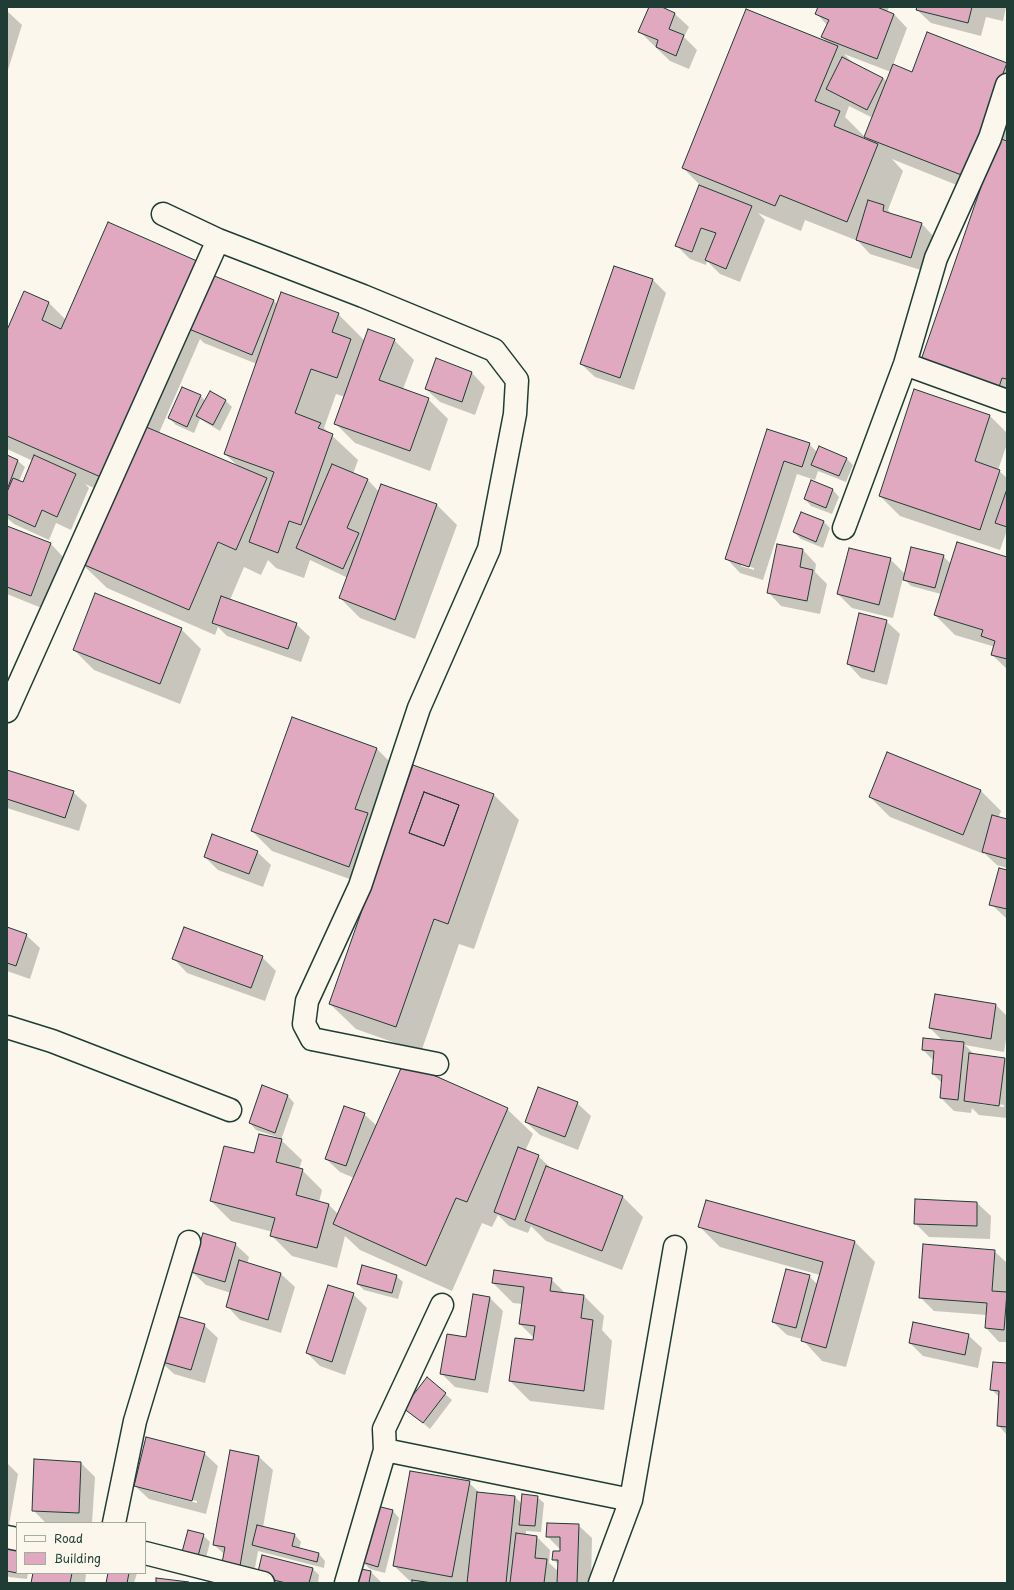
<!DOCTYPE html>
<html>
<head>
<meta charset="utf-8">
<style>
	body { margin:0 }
	#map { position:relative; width:1014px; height:1590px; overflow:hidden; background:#fbf7ec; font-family:"Playpen Sans",sans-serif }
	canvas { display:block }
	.frame { position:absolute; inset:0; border:8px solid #1f3d34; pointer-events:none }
	.legend { position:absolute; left:16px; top:1522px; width:130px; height:52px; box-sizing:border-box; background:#fbf7ec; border:1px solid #a3ada2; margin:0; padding:5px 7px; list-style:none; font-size:12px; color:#1f3d34 }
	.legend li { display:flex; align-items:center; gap:8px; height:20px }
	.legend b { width:20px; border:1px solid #a3ada2 }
</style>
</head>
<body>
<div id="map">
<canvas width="1014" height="1590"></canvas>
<div class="frame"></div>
<ul class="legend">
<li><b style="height:5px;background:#fbf7ec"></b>Road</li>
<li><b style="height:11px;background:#e0a9bf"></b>Building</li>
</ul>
</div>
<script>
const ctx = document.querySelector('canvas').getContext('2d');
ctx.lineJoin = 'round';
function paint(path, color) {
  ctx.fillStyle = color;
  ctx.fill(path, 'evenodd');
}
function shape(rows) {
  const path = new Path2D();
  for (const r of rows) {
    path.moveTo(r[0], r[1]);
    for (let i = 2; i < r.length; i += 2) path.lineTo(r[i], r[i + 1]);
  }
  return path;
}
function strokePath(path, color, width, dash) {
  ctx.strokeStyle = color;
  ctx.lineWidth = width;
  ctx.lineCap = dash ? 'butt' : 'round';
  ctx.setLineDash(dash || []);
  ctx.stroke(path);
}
paint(shape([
	[650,7,659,7,675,14,689,27,684,37,697,50,689,69,670,61,640,32],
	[819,7,889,7,887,12,894,14,907,28,893,65,912,73,928,33,1007,64,1007,136,1005,141,1007,142,1007,405,948,385,979,194,892,159,903,171,888,210,892,215,922,224,935,238,924,271,870,254,858,241,805,220,801,231,758,213,765,220,740,282,720,274,707,261,706,265,690,259,676,245,700,185,683,168,828,43,822,37,827,25,817,14],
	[844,54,891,72,887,82,883,78,854,64],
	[849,106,873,118,865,137,871,142,864,139,865,137,845,117],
	[918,7,1006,7,1003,21,986,17,981,36,931,23,917,10],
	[7,11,22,25,7,73],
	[212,276,274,301,278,305,338,314,365,341,394,340,414,360,403,389,428,399,448,419,430,471,355,443,335,423,345,397,336,394,324,428,358,460,353,474,368,480,379,492,381,485,437,505,457,525,415,639,360,618,340,598,348,578,310,560,304,578,276,568,268,560,261,575,244,567,230,600,296,624,310,637,301,662,227,636,218,627,215,635,107,588,81,563,110,495,85,484,89,488,71,530,56,523,49,540,14,524,7,518,7,456,18,461,25,467,19,481,24,483,33,461,7,449,7,333,25,292,49,303,66,320],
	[200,339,204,343,257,364,225,454,239,467,159,433],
	[653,280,666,293,634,390,595,377,581,364],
	[436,360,472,373,485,387,475,415,440,402,426,389],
	[183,388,201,396,205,401,225,400,232,407,220,431,200,419,194,433,176,425,169,418],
	[915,390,990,416,1007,433,1007,444,998,470,1007,478,1007,534,1006,533,1000,550,900,516,880,496],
	[768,430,809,444,817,452,846,458,853,465,846,482,818,471,815,480,797,474,763,580,740,573,727,559],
	[741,564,754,568,754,570,741,566],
	[812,482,833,490,839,497,832,514,811,506,805,499],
	[802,513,824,522,830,528,823,548,801,539,794,532],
	[7,527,51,544,64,558,44,609,7,594],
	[803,550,816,564,815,572,827,584,820,614,781,606,768,592],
	[943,556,951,564,1007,558,1007,669,992,655,994,648,992,646,955,635,935,615,941,594,911,586,903,578,893,618,852,608,838,594,890,559,905,574],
	[886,621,900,634,887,685,861,678,848,664],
	[181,629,201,649,180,704,94,670,74,650],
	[293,718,377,749,397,769,369,886,272,851,252,831],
	[887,754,981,791,1001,811,998,818,1007,820,1007,868,997,865,984,853,984,854,890,817,870,797],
	[7,771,73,792,87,805,79,831,7,808],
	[494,795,519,820,474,949,459,944,421,1052,356,1029,330,1004],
	[257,852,271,865,263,887,218,870,205,857],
	[1007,871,1007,919,991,904],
	[7,928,26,935,40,948,30,979,7,971],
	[262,957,276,971,265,1001,187,973,174,959],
	[996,1005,1007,1016,1007,1033,1004,1052,965,1045,975,1055,1005,1059,1007,1061,1007,1118,979,1115,972,1108,971,1113,954,1111,941,1098,942,1083,933,1074,934,1061,923,1050,943,1041,930,1028],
	[979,1102,1004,1105,1004,1107,979,1104],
	[263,1087,288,1096,294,1103,281,1140,302,1160,299,1169,302,1170,322,1190,319,1202,328,1204,338,1214,354,1178,340,1172,326,1159,364,1114,377,1126,507,1109,533,1134,525,1151,538,1156,552,1169,623,1197,643,1217,622,1270,546,1241,531,1226,528,1233,509,1226,498,1215,492,1227,482,1223,452,1291,360,1250,345,1236,337,1268,292,1256,272,1236,273,1232,231,1221,211,1201,255,1155,279,1140,280,1138,256,1130,250,1123],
	[577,1103,591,1116,578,1150,540,1135,526,1122],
	[977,1203,991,1216,990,1239,929,1237,915,1223],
	[700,1227,855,1242,875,1262,846,1367,822,1361,802,1339,787,1335,773,1322,809,1276,817,1284,820,1275,720,1247],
	[235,1244,249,1257,247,1264,281,1274,295,1287,281,1333,240,1320,227,1306,231,1293,206,1285,192,1272],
	[994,1251,1007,1263,1007,1342,999,1342,986,1328,987,1315,934,1311,920,1297],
	[396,1276,403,1282,398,1299,364,1290,358,1284],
	[551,1279,566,1294,584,1296,604,1316,602,1330,612,1341,604,1410,530,1401,510,1381,534,1338,520,1324,523,1304,513,1303,493,1283],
	[353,1294,367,1308,345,1375,320,1366,307,1353],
	[490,1298,503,1311,488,1393,455,1387,441,1373,466,1338],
	[204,1325,218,1338,205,1383,174,1374,160,1361],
	[968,1335,982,1348,978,1368,923,1356,910,1343],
	[1007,1364,1007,1435,998,1425,1000,1398,992,1390],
	[427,1378,452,1400,430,1429,404,1407],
	[231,1451,259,1457,273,1470,263,1527,295,1535,301,1542,299,1549,319,1554,325,1561,324,1568,258,1551,253,1579,214,1545],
	[204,1453,218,1466,206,1514,149,1499,135,1486],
	[150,1489,197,1501,197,1503,150,1491],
	[7,1463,18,1474,8,1531,7,1531],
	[81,1463,95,1477,92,1523,46,1523,33,1510],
	[469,1483,480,1493,515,1497,522,1504,537,1497,544,1503,541,1532,526,1531,526,1535,537,1537,550,1550,549,1563,559,1572,559,1565,553,1559,561,1550,547,1536,578,1525,592,1538,591,1583,412,1583,394,1566],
	[378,1507,393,1511,399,1518,385,1573,370,1569,363,1562],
	[203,1535,210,1542,205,1562,190,1558],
	[7,1547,17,1573,28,1573,27,1579,9,1577,7,1575],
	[313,1569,319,1575,318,1583,265,1582],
	[371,1572,382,1583,359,1583],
	[34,1573,84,1573,86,1575,85,1583,32,1583],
	[109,1573,137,1573,134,1583,107,1583]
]), '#0003');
const building = shape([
	[649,7,662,7,675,13,669,29,684,35,676,56,656,47,658,40,638,32,649,7],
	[818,7,877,7,894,14,877,59,821,37,829,20,815,14,818,7],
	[917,7,972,7,968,23,916,10,917,7],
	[746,9,838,46,815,101,840,111,834,126,878,144,847,222,780,195,775,206,682,168,746,9],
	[927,32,1007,63,964,176,864,137,893,64,912,72,927,32],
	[842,57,883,78,867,110,826,89,842,57],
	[998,138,1007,141,1007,379,1002,378,999,387,921,360,998,138],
	[699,185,752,206,726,269,705,260,716,233,701,228,692,252,675,246,699,185],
	[868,200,884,205,883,211,922,223,911,258,856,240,868,200],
	[108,222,197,261,103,478,7,436,7,330,24,291,49,302,42,320,61,329,108,222],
	[614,266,653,279,620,378,580,364,614,266],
	[212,275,274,300,252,355,189,329,212,275],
	[281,292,339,313,332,332,351,339,337,378,311,369,295,413,321,423,318,428,333,434,301,525,289,521,278,553,249,542,274,472,224,454,281,292],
	[368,329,395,339,379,380,429,398,410,451,334,424,368,329],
	[436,358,472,372,462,402,425,389,436,358],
	[182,387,201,395,187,427,168,418,182,387],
	[914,389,990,415,975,461,1000,470,980,530,879,496,914,389],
	[210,391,226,400,213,425,196,416,210,391],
	[139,424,267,478,236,550,218,542,189,610,80,563,139,424],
	[767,429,810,443,802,467,784,461,749,567,725,559,767,429],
	[819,446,847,458,839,476,811,465,819,446],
	[7,455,18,460,7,490,7,455],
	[34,455,76,474,57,517,42,510,35,527,7,514,7,492,13,478,23,482,34,455],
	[332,464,368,479,347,528,359,533,343,569,296,548,332,464],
	[811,480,833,489,826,508,804,499,811,480],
	[381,484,437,504,395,620,339,598,381,484],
	[1007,489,1007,527,995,523,1007,489],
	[801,512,824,521,816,542,793,532,801,512],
	[7,526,51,543,31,596,7,587,7,526],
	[957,542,1007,557,1007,659,991,655,995,641,981,636,983,630,934,615,957,542],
	[777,544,803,549,800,567,813,570,807,601,767,593,777,544],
	[911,547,944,555,935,588,903,580,911,547],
	[849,548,891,558,879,605,837,594,849,548],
	[95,593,182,628,160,684,73,650,95,593],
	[221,596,297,623,288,649,212,623,221,596],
	[859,613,887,620,874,672,847,664,859,613],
	[292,717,377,748,355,809,368,813,349,867,251,831,292,717],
	[887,752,981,790,963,835,869,797,887,752],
	[413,765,494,794,448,924,434,919,396,1027,329,1004,413,765],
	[424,792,459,805,444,846,409,833,424,792],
	[7,770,74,791,65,818,7,799,7,770],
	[424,792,459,805,444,846,409,833,424,792],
	[992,815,1007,819,1007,859,982,852,992,815],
	[212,834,258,851,249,874,204,857,212,834],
	[999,868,1007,870,1007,909,989,905,999,868],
	[7,927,27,934,16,966,7,963,7,927],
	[184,927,263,956,251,988,172,959,184,927],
	[935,994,996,1004,991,1039,929,1028,935,994],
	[923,1038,964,1042,958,1100,940,1098,942,1075,932,1074,934,1051,922,1050,923,1038],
	[969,1053,1005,1058,999,1106,964,1101,969,1053],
	[402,1066,415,1067,508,1108,467,1202,456,1198,426,1266,333,1224,402,1066],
	[262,1085,288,1095,275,1133,249,1123,262,1085],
	[538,1087,578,1102,565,1137,525,1122,538,1087],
	[344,1106,365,1113,346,1166,325,1159,344,1106],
	[259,1134,282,1139,276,1162,303,1169,296,1195,329,1204,317,1248,270,1236,275,1218,210,1201,224,1146,254,1153,259,1134],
	[518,1147,539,1155,515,1220,494,1212,518,1147],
	[546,1166,623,1196,602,1251,525,1221,546,1166],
	[915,1199,977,1202,977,1226,914,1224,915,1199],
	[706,1200,855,1241,826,1348,801,1341,823,1262,698,1227,706,1200],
	[203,1233,236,1243,225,1282,191,1272,203,1233],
	[923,1244,995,1250,992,1291,1007,1292,1004,1330,985,1328,987,1303,919,1298,923,1244],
	[239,1260,281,1273,268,1320,226,1307,239,1260],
	[362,1265,397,1275,392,1293,357,1284,362,1265],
	[786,1269,810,1275,796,1328,772,1322,786,1269],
	[494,1270,552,1278,550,1291,584,1295,581,1318,593,1320,584,1391,509,1381,515,1338,533,1340,535,1326,519,1324,524,1287,492,1283,494,1270],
	[328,1285,354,1293,332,1362,306,1353,328,1285],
	[473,1294,490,1297,475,1380,440,1374,447,1334,466,1337,473,1294],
	[173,1315,205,1324,191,1370,159,1361,173,1315],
	[913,1322,969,1334,965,1355,909,1343,913,1322],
	[993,1362,1007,1363,1007,1427,997,1426,999,1391,990,1390,993,1362],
	[427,1377,446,1393,423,1423,403,1408,427,1377],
	[146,1437,205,1452,192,1501,134,1486,146,1437],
	[230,1450,259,1456,240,1566,222,1563,225,1547,213,1545,230,1450],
	[34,1459,81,1462,79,1513,32,1511,34,1459],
	[410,1471,470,1481,452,1577,393,1566,410,1471],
	[477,1492,515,1496,506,1583,467,1583,477,1492],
	[522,1494,538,1496,535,1526,519,1525,522,1494],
	[377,1506,393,1510,378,1567,362,1562,377,1506],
	[547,1523,579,1524,577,1583,557,1583,558,1560,552,1560,553,1551,560,1551,560,1537,546,1537,547,1523],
	[257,1525,295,1534,292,1546,319,1553,317,1562,252,1545,257,1525],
	[188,1530,204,1534,198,1556,182,1552,188,1530],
	[516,1533,537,1536,535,1558,547,1559,544,1583,510,1583,516,1533],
	[7,1546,17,1548,17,1573,7,1571,7,1546],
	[262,1555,313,1568,309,1583,286,1583,257,1576,262,1555],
	[361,1569,371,1571,369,1583,358,1583,361,1569],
	[33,1573,72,1573,70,1583,31,1583,33,1573],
	[108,1573,129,1573,127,1583,106,1583,108,1573],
	[156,1578,189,1582,189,1583,156,1583,156,1578],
	[412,1580,433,1583,412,1583,412,1580]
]);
paint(building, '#e0a9bf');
strokePath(building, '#1f3d34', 1);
const minor = shape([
	[163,214,218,240,363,296,494,350,517,380,515,414,489,549,419,708,360,886,307,1001,304,1024,312,1039,437,1064],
	[905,364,1007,401],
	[844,528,905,364,936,258,990,138,1007,85],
	[7,711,218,240],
	[7,1027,52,1041,230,1110],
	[385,1450,631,1500],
	[114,1523,135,1421,189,1242],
	[7,1537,17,1539],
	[145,1553,263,1583],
	[346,1583,385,1450,384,1429,442,1305],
	[600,1583,631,1500,675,1247]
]);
strokePath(minor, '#1f3d34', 25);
strokePath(minor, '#fbf7ec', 22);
</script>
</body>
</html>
